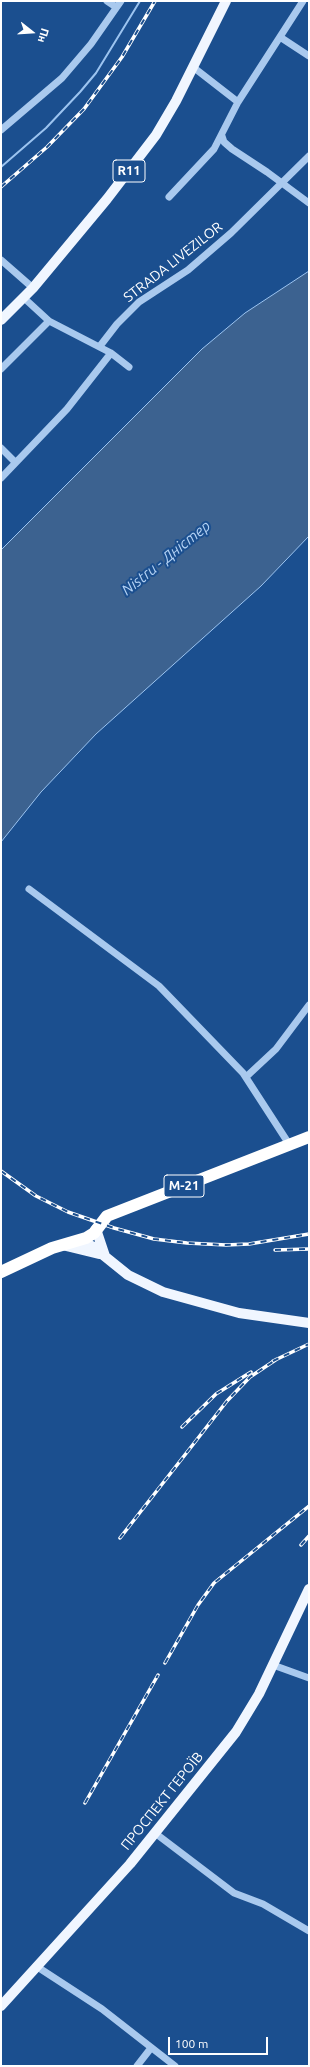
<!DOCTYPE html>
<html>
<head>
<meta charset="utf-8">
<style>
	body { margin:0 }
	#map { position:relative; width:310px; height:2067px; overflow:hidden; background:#1b4f8f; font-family:Ubuntu,sans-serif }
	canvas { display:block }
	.frame { position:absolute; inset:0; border:2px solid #fff; pointer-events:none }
	.north { position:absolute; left:12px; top:12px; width:40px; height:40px; -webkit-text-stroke:3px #1b4f8f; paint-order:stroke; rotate:107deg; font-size:11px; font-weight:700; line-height:16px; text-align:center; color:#fff }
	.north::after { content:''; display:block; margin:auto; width:14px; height:18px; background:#fff; clip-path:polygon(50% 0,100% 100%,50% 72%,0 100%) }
	.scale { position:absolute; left:168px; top:2037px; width:100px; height:18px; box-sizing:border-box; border:2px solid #fff; border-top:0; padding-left:5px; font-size:12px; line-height:14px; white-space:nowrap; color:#fff; -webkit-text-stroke:3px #1b4f8f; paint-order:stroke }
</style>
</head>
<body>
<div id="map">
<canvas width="310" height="2067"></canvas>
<div class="frame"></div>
<div class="north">Пн</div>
<div class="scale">100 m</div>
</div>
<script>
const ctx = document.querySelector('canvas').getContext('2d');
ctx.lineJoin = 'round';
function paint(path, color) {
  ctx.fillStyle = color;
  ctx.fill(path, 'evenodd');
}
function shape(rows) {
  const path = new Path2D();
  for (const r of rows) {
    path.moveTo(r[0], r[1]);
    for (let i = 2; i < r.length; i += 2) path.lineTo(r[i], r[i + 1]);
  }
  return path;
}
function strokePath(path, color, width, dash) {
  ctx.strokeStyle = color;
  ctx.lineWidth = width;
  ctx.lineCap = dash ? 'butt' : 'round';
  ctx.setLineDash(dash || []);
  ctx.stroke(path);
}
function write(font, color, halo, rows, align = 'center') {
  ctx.font = font + ' Ubuntu,sans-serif';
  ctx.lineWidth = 4;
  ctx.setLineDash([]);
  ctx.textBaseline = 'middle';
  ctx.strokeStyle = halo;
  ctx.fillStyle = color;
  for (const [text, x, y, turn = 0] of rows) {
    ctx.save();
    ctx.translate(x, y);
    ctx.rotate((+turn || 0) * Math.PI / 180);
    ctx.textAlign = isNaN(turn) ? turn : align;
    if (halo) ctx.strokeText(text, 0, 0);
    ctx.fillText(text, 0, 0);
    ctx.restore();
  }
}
const water = shape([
	[309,271,309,536,261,586,96,734,41,792,1,842,1,550,202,349,245,313,309,271]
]);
paint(water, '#3c6290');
strokePath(water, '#9cc4f0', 1);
strokePath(shape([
	[1,167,46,128,80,92,96,73,140,1]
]), '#9cc4f0', 2);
strokePath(shape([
	[107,1,116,7],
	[280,37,309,56],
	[193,67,238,102],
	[1,130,62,78,91,44,121,1],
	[222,136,224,142,232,149,267,172,309,203],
	[169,197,214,149,238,102,303,1],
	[1,260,33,288],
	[24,298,49,321,111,353,129,367],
	[100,346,117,324,139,302,188,270,231,233,309,156],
	[1,369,49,321],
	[1,448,15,462],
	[1,478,67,409,111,353],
	[29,889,159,986,243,1073,289,1144],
	[246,1077,276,1049,309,1005],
	[273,1665,309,1678],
	[155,1833,234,1893,263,1904,309,1931],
	[36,1966,102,2009,175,2066],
	[137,2066,151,2048]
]), '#a9c9ee', 7);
strokePath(shape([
	[1,320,33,288,107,199,156,135,176,101,226,1],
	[96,1229,105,1256],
	[78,1240,92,1246,128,1275,163,1292,239,1313,309,1323],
	[62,1245,99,1254],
	[1,2006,130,1864,236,1732,259,1694,309,1589]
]), '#f0f6ff', 10);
strokePath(shape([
	[1,1272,52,1248,86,1238,94,1233,107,1216,309,1137]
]), '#fff', 12);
const rail = shape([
	[1,187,47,147,84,109,122,57,155,1],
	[1,1171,36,1196,68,1212,114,1228,154,1239,187,1243,226,1245,249,1244,309,1234],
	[275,1250,309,1249],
	[273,1361,309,1344],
	[182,1427,216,1394,251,1372],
	[120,1538,227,1401,250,1377,277,1359],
	[301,1545,309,1536],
	[165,1663,198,1605,214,1583,309,1506],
	[85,1803,158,1675]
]);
strokePath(rail, '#fff', 3.5);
strokePath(rail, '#1b4f8f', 2, [6]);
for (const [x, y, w] of [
	[129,171,32],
	[184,1186,40]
]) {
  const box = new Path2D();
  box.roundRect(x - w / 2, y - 11, w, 22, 3);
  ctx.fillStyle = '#1b4f8f';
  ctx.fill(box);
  strokePath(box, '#fff', 1);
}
write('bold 13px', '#fff', null, [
	["R11",129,171],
	["М-21",184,1186]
]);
write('14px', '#fff', '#1b4f8f', [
	["STRADA LIVEZILOR",173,262,-38],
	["ПРОСПЕКТ ГЕРОЇВ",162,1801,-51]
]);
write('italic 15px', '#b5d3f5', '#1b4f8f', [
	["Nistru - Дністер",166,558,-39]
]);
</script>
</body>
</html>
